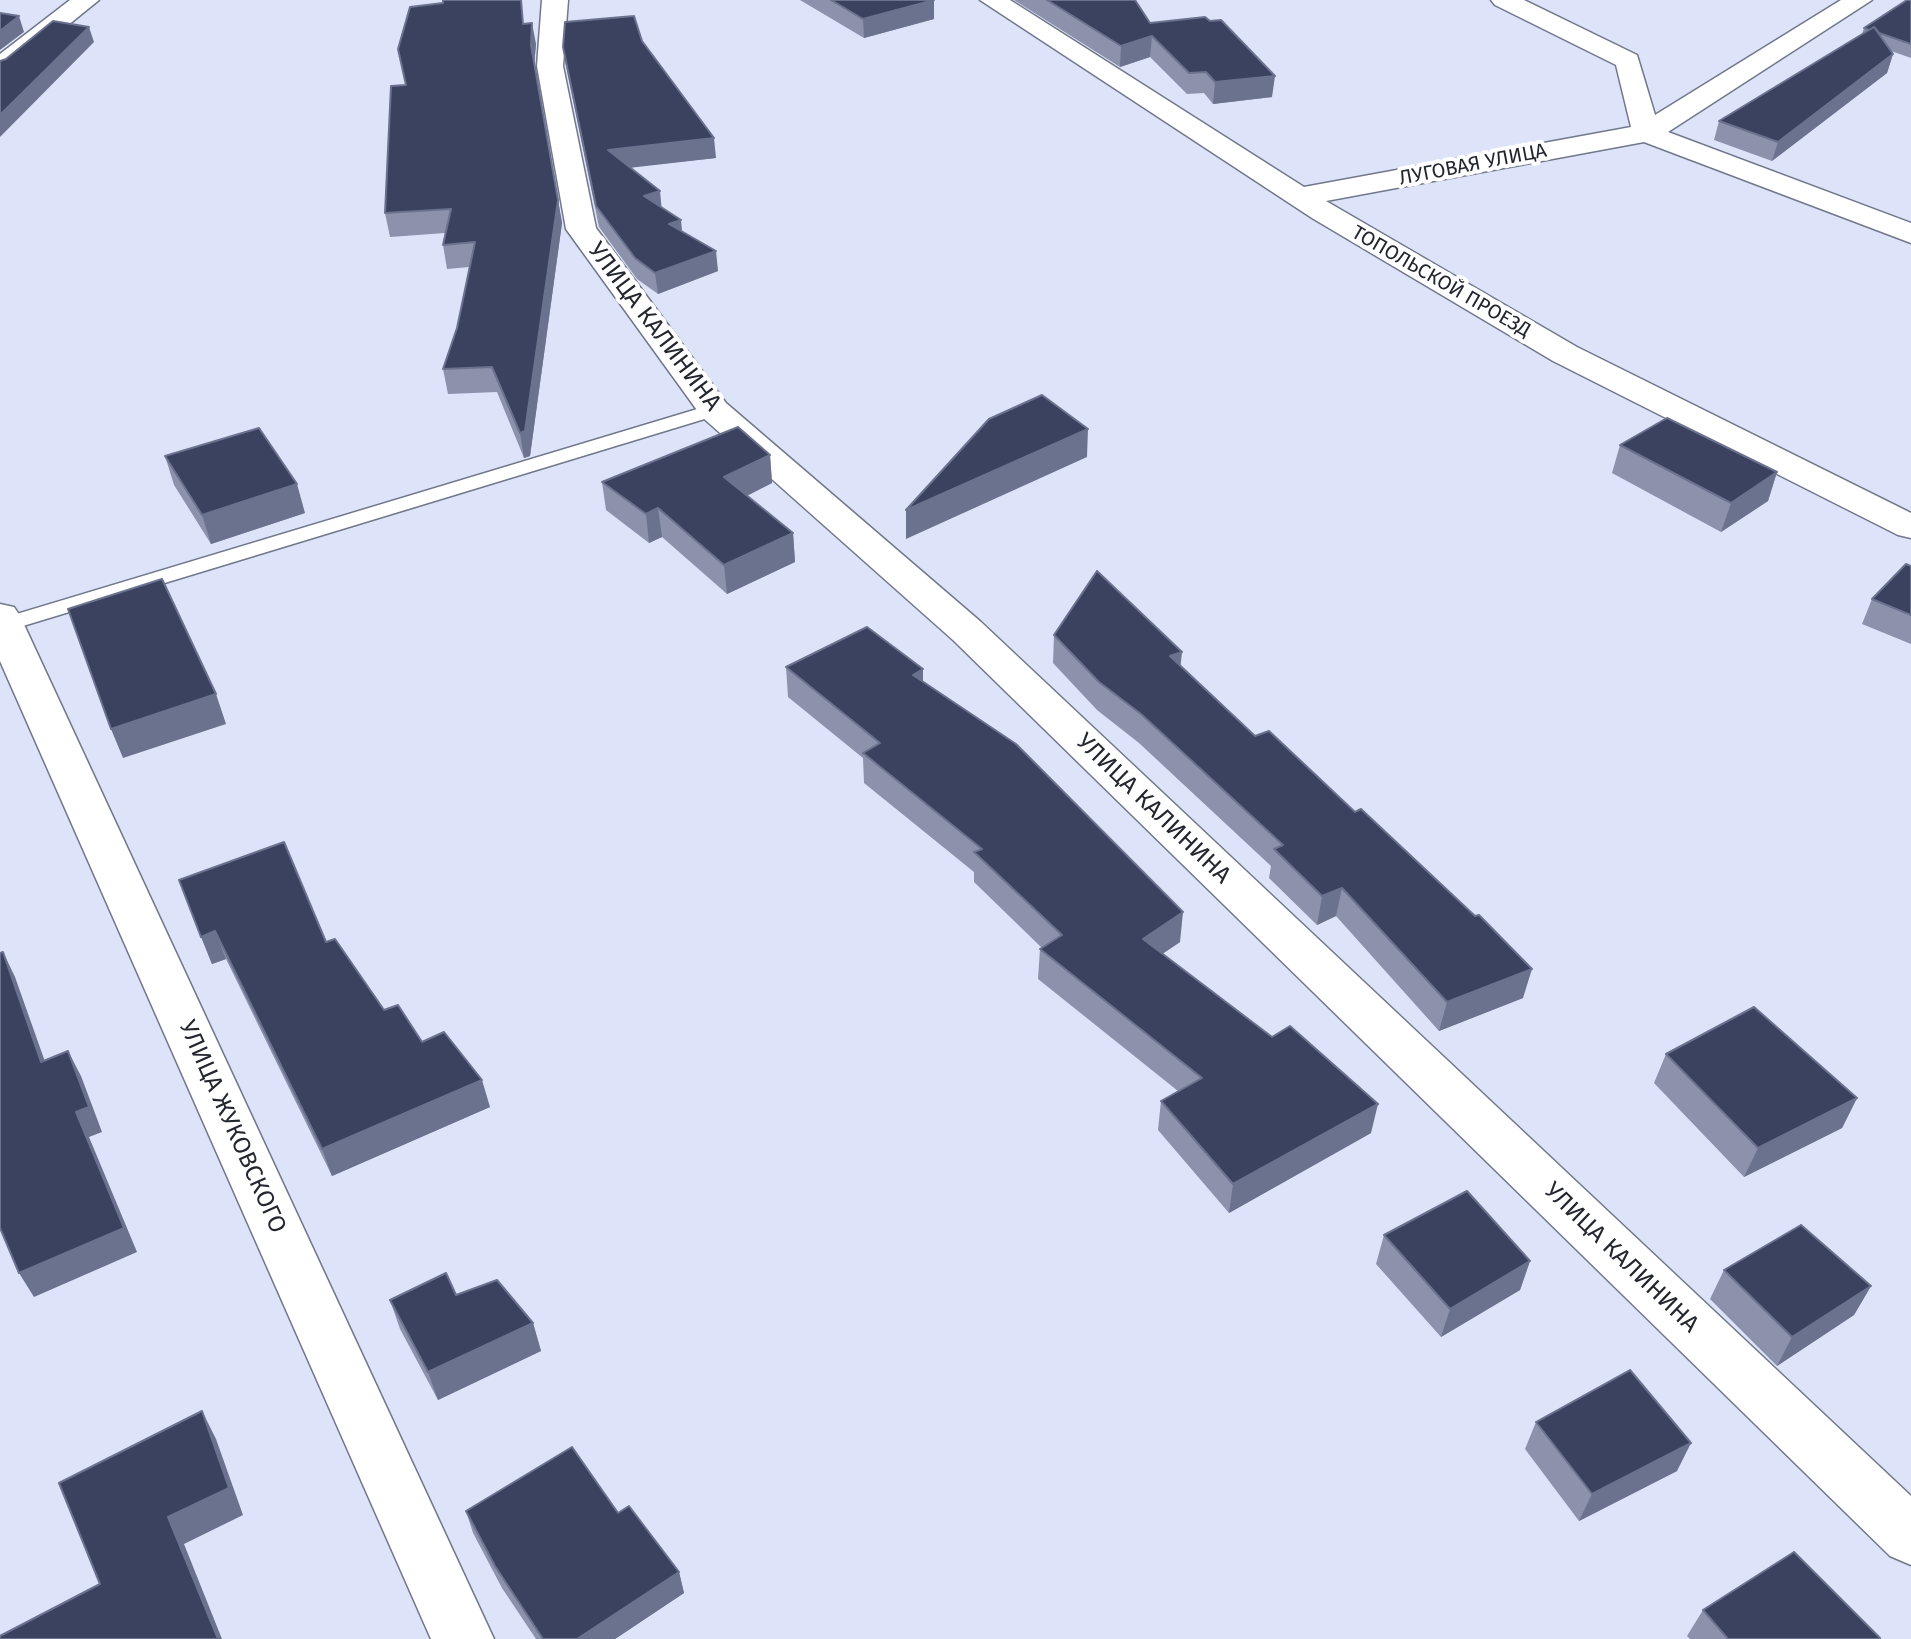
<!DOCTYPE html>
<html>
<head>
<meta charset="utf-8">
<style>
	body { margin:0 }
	canvas { display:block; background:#dde3f9 }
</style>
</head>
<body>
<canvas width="1911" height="1639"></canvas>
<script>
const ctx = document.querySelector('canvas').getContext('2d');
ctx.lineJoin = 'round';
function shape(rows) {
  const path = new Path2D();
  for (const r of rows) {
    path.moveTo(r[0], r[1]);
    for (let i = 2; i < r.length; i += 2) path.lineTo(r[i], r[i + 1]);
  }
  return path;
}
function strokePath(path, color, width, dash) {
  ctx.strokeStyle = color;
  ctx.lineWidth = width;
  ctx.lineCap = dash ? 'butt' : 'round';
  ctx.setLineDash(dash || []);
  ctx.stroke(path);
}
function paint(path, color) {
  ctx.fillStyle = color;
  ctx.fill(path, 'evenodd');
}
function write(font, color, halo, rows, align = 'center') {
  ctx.font = font + ' "Fira Sans",sans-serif';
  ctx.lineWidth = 8;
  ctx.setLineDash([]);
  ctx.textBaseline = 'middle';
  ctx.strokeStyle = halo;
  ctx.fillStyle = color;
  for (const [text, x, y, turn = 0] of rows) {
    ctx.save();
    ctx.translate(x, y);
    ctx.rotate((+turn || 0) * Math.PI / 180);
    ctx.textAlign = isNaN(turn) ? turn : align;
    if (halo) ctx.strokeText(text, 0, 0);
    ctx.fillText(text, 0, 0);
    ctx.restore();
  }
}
const service = shape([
	[714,404,723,410,721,414,0,633,0,619,714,404]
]);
const minor = shape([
	[70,0,99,0,9,73,0,75,0,54,70,0],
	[542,0,568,0,563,66,596,228,726,403,981,622,1911,1496,1911,1565,1890,1556,953,640,702,417,566,229,537,66,542,0],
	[980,0,1010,0,1304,187,1631,127,1616,65,1495,5,1491,0,1524,0,1637,55,1655,115,1841,0,1872,0,1668,132,1911,223,1911,243,1644,142,1326,201,1577,347,1911,513,1911,538,1898,535,1553,361,1312,218,980,0],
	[0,604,14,607,20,616,494,1639,431,1639,0,661,0,604]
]);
strokePath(service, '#72788b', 3);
strokePath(minor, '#72788b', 3);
paint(service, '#fff');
paint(minor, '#fff');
paint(shape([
	[800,0,934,0,934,19,864,38],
	[1014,0,1135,0,1150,23,1272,97,1213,104,1204,93,1187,94,1150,57,1120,67],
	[1911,0,1911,58,1891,51,1893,54,1887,73,1772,161,1714,140,1719,121,1862,34,1864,28],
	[525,23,536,44,534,64,562,223,530,456,524,458,497,392,448,394,443,369,457,328,469,267,447,269,443,245,445,233,390,237,385,213,406,85,398,49],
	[642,41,716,158,630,167,662,208,718,271,658,294,637,279,599,227,566,66,563,47],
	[1620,445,1777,472,1768,501,1721,532,1612,473],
	[770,455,772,483,747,496,793,533,795,562,727,594,662,537,649,543,606,510,602,482],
	[165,456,305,513,211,544,174,485],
	[1911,566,1911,644,1862,624,1872,599],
	[1054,635,1181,667,1523,998,1439,1031,1336,916,1317,925,1269,878,1271,866,1139,743,1097,710,1053,663],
	[786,667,923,682,1180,942,1162,954,1371,1133,1229,1213,1158,1130,1161,1101,1178,1091,1038,979,1040,949,1042,948,974,882,974,872,864,783,863,758,788,697],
	[179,880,326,942,384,1010,422,1042,490,1107,332,1176,226,959,212,964],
	[1666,1054,1857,1098,1842,1128,1744,1177,1654,1083],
	[1384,1235,1530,1261,1520,1290,1441,1337,1376,1264],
	[1724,1270,1871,1286,1854,1315,1777,1366,1710,1299],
	[456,1295,533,1323,541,1351,438,1400,400,1329,390,1300],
	[1536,1422,1677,1471,1579,1521,1525,1449],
	[466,1511,618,1513,679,1572,684,1593,615,1639,536,1639,502,1588,473,1533],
	[1703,1610,1879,1639,1690,1639,1687,1636]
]), '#8c92ac');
paint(shape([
	[934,0,934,19,864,38,863,19],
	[19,16,24,32,0,50,0,31],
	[532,23,536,44,534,67,531,45],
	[89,27,94,42,0,137,0,115],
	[1152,36,1150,57,1120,67,1121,46],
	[1893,54,1887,73,1772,161,1778,142],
	[1275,76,1272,97,1213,104,1215,82],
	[714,138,716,158,611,170,608,150],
	[660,191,662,212,644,196],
	[558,200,562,223,530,456,524,458,520,433],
	[681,220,683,241,669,224],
	[716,251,718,271,658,294,655,273],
	[1088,429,1087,457,906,539,906,510],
	[770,455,772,483,726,506,724,477],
	[1777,472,1768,501,1721,532,1731,503],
	[297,484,305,513,211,544,202,515],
	[658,508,662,537,649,543,646,514],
	[793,533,795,562,727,594,724,565],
	[1182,652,1179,680,1170,656],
	[923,669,923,699,913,675],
	[216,694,226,724,123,758,111,729],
	[1342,888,1336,916,1317,925,1322,896],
	[1183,912,1180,942,1140,969,1143,939],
	[215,931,226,959,212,964,201,937],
	[3,952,15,977,54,1087,41,1062],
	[1532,969,1523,998,1439,1031,1447,1002],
	[68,1051,81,1076,102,1132,89,1137,137,1252,34,1297,19,1273,76,1112],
	[482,1080,490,1107,332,1176,322,1149],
	[1857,1098,1842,1128,1744,1177,1758,1148],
	[1378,1104,1371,1133,1229,1213,1233,1184],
	[1530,1261,1520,1290,1441,1337,1450,1309],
	[1871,1286,1854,1315,1777,1366,1792,1337],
	[533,1323,541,1351,438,1400,428,1372],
	[202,1411,216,1439,243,1515,184,1544,222,1639,218,1639,168,1517],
	[1691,1443,1677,1471,1579,1521,1592,1494],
	[679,1572,684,1593,615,1639,577,1639]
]), '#6b728e');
const building = shape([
	[443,0,521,0,523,24,532,23,531,45,558,200,525,431,520,433,492,367,443,369,457,328,475,242,443,245,451,209,385,213,391,86,406,85,398,49,410,7,443,3,443,0],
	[831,0,934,0,863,19,831,0],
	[1047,0,1135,0,1150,23,1205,17,1210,21,1221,20,1275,76,1215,82,1206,72,1189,73,1152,36,1121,46,1047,0],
	[1907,0,1911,0,1911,44,1879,33,1874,27,1869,30,1864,28,1907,0],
	[0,13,19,16,0,31,0,13],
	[634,16,642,41,714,138,608,150,660,191,644,196,681,220,669,224,716,251,655,273,635,258,596,206,563,47,565,22,634,16],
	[53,21,89,27,0,115,0,61,6,59,53,21],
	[1874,27,1893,54,1778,142,1719,121,1874,27],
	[1042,395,1088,429,906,510,989,419,1042,395],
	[1667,418,1777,472,1731,503,1620,445,1667,418],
	[738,427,770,455,724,477,793,533,724,565,658,508,646,514,602,482,738,427],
	[259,428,297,484,202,515,165,456,259,428],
	[1906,564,1911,566,1911,615,1872,599,1906,564],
	[1097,571,1182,652,1170,656,1255,736,1269,731,1355,812,1361,809,1475,916,1479,915,1532,969,1447,1002,1342,888,1322,896,1274,849,1283,845,1141,714,1099,682,1054,635,1097,571],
	[162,579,216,694,111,729,68,609,162,579],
	[867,627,923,669,913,675,1016,744,1183,912,1143,939,1272,1037,1290,1026,1378,1104,1233,1184,1161,1101,1202,1078,1040,949,1062,935,974,852,982,849,863,753,880,743,786,667,867,627],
	[284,842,326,942,335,939,384,1010,398,1005,422,1042,444,1032,482,1080,322,1149,215,931,201,937,179,880,284,842],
	[3,952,41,1062,68,1051,89,1107,76,1112,124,1228,19,1273,0,1228,0,953,3,952],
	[1754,1007,1857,1098,1758,1148,1666,1054,1754,1007],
	[1467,1191,1530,1261,1450,1309,1384,1235,1467,1191],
	[1801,1225,1871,1286,1792,1337,1724,1270,1801,1225],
	[446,1273,456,1295,497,1280,533,1323,428,1372,390,1300,446,1273],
	[1630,1370,1691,1443,1592,1494,1536,1422,1630,1370],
	[202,1411,229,1488,168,1517,218,1639,0,1639,0,1636,100,1584,59,1483,202,1411],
	[572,1447,618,1513,629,1506,679,1572,577,1639,543,1639,495,1566,466,1511,572,1447],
	[1794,1552,1880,1638,1879,1639,1728,1639,1703,1610,1794,1552]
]);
paint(building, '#3a4260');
strokePath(building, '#6b728e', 2);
write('20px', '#24262f', '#fff', [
	["ЛУГОВАЯ УЛИЦА",1473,165,-11],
	["ТОПОЛЬСКОЙ ПРОЕЗД",1441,282,30]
]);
write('24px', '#24262f', '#fff', [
	["УЛИЦА КАЛИНИНА",654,327,53],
	["УЛИЦА КАЛИНИНА",1153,809,44],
	["УЛИЦА ЖУКОВСКОГО",232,1127,66],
	["УЛИЦА КАЛИНИНА",1621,1258,44]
]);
</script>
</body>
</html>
